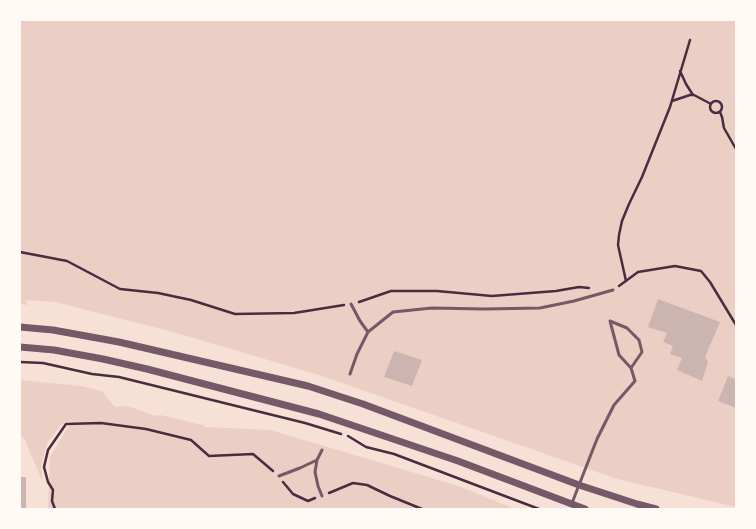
<!DOCTYPE html>
<html>
<head>
<meta charset="utf-8">
<style>
	body { margin:0 }
	#map { position:relative; width:756px; height:529px; overflow:hidden; background:#f7e1d7; font-family:Jost,sans-serif }
	canvas { display:block }
	.frame { position:absolute; inset:0; border:21px solid #fffaf5; pointer-events:none }
</style>
</head>
<body>
<div id="map">
<canvas width="756" height="529"></canvas>
<div class="frame"></div>
</div>
<script>
const ctx = document.querySelector('canvas').getContext('2d');
ctx.lineJoin = 'round';
function paint(path, color) {
  ctx.fillStyle = color;
  ctx.fill(path, 'evenodd');
}
function shape(rows) {
  const path = new Path2D();
  for (const r of rows) {
    if (r.length === 3) {
      path.moveTo(r[0] + r[2], r[1]);
      path.arc(r[0], r[1], r[2], 0, 2 * Math.PI);
      continue;
    }
    path.moveTo(r[0], r[1]);
    for (let i = 2; i < r.length; i += 2) path.lineTo(r[i], r[i + 1]);
  }
  return path;
}
function strokePath(path, color, width, dash) {
  ctx.strokeStyle = color;
  ctx.lineWidth = width;
  ctx.lineCap = dash ? 'butt' : 'round';
  ctx.setLineDash(dash || []);
  ctx.stroke(path);
}
paint(shape([
	[20,20,736,20,736,507,617,479,319,375,166,330,55,302,25,300,28,305,20,304],
	[20,380,81,386,102,391,115,407,128,406,155,416,160,415,203,425,205,427,270,430,459,486,515,509,48,509,50,457,72,420,62,424,47,443,41,466,43,483,25,440,20,434]
]), '#ebcfc5');
paint(shape([
	[658,299,720,322,705,357,708,362,702,381,677,370,682,358,670,354,673,346,663,342,667,333,648,327],
	[394,351,422,360,412,386,384,377],
	[728,376,736,379,736,408,718,401],
	[20,477,26,477,26,509,20,509]
]), '#ccb4b1');
strokePath(shape([
	[680,71,686,84,693,95],
	[716,107,6],
	[672,101,690,95,694,95,711,104],
	[720,112,722,117,724,128,736,149],
	[20,252,67,261,120,289,158,293,191,300,235,314,294,313,344,305],
	[626,281,618,245,619,235,622,221,629,204,642,177,670,107,690,40],
	[619,286,638,272,675,266,701,271,710,282,736,325],
	[359,302,391,291,437,291,492,296,556,291,579,287,589,288],
	[20,362,43,363,92,374,119,377,305,423,341,434],
	[348,436,366,447,394,454,539,509],
	[283,482,293,494,308,501,315,498],
	[329,493,353,483,367,485,390,496,422,509],
	[55,509,52,501,53,490,48,482,44,467,48,450,66,424,101,423,146,429,191,440,209,456,253,454,273,471]
]), '#4a2c40', 2.5);
strokePath(shape([
	[351,304,360,321,368,332],
	[350,374,357,354,368,332,393,312,432,308,484,309,540,308,574,301,613,290],
	[322,450,317,460,315,472,318,486,322,496],
	[279,476,300,468,317,460],
	[572,503,597,439,614,405,635,381,631,368,619,355,610,321,627,328,639,340,642,352,631,368]
]), '#755966', 3);
strokePath(shape([
	[20,327,53,330,119,342,308,386,363,404,579,485,637,504,656,509],
	[20,347,54,350,103,359,147,369,319,414,458,461,585,509]
]), '#755966', 7);
</script>
</body>
</html>
